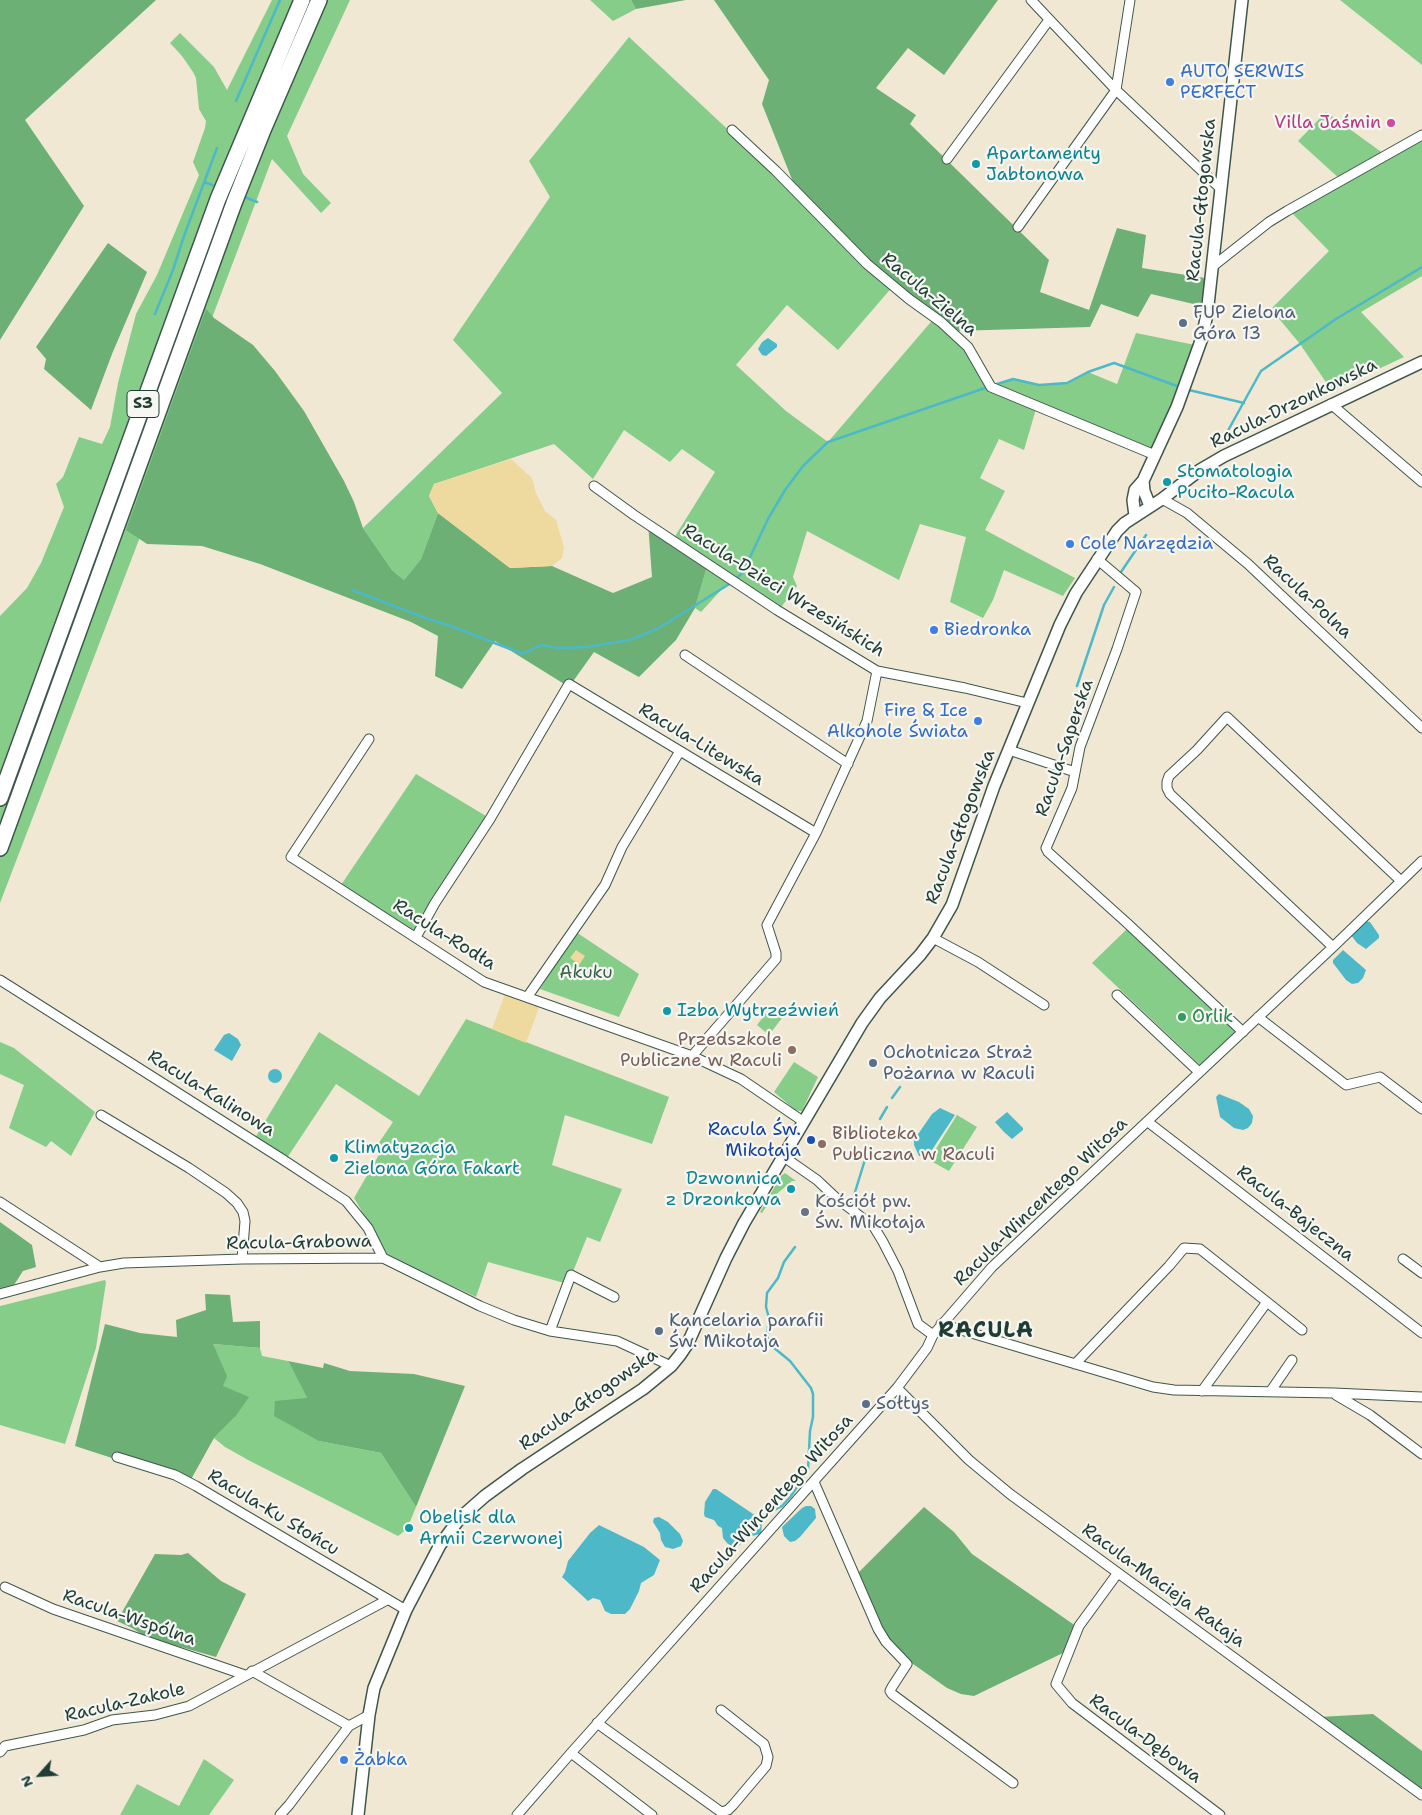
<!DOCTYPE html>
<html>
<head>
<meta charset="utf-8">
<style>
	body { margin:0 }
	#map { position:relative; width:1422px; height:1815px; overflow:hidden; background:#f1e8d4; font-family:"Shantell Sans",sans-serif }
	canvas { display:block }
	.north { position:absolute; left:15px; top:1750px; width:50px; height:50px; -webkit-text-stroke:4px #f6f6f2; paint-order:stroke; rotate:244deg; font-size:14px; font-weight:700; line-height:20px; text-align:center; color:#1f3d34 }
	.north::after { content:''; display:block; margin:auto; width:18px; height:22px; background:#1f3d34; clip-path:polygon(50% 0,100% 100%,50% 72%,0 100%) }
</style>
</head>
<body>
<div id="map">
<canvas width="1422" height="1815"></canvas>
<div class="north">N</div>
</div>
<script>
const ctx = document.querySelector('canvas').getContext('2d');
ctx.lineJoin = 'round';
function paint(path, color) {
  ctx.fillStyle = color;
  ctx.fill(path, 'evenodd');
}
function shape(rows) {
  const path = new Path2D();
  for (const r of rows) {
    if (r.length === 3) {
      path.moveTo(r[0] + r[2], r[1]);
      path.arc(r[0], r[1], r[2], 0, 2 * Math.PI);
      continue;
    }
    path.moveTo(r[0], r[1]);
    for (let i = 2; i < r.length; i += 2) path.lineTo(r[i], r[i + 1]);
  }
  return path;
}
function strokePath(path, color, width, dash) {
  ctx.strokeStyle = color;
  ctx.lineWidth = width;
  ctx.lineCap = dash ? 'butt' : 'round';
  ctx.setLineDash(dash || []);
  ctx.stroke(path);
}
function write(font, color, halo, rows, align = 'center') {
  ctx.font = font + ' "Shantell Sans",sans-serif';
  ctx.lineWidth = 4.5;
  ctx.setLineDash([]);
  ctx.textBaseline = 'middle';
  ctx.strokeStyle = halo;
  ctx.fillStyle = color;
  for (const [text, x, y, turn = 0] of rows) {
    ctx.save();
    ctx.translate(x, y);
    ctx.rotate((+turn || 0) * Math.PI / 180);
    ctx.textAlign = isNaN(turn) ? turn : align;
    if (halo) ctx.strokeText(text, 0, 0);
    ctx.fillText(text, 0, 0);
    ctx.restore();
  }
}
paint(shape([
	[272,0,350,0,287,136,303,174,331,203,321,213,272,159,212,318,140,537,0,903,0,616,27,588,41,563,64,507,56,484,63,477,79,437,102,444,110,427,118,383,136,314,157,275,199,175,193,162,205,128,206,121,199,109,196,78,193,72,182,56,170,43,180,33,214,67,227,90],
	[590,0,631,0,636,9,613,21],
	[1340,0,1422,0,1422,65],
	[629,37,894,285,838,350,787,305,736,365,786,411,828,442,936,316,954,331,991,386,1013,379,1039,385,1067,383,1088,372,1117,384,1136,333,1195,345,1186,373,1151,449,1038,402,1024,450,999,439,980,478,1005,491,985,530,1075,578,1063,596,1004,570,993,600,983,618,950,602,966,537,920,524,899,580,807,531,793,577,797,586,779,610,735,580,722,589,701,612,695,608,708,563,674,538,715,472,682,449,670,462,624,430,593,479,554,444,434,484,429,496,438,513,421,559,404,580,392,570,363,528,502,393,453,340,550,197,529,161],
	[1326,112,1387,156,1422,136,1422,276,1361,312,1404,357,1332,391,1300,344,1271,309,1329,251,1290,211,1341,180,1298,141],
	[416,774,486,816,415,932,412,932,341,885],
	[1128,928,1227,1021,1235,1032,1232,1038,1201,1066,1092,963],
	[576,932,639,974,619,1017,540,989],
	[770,1008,782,1018,769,1035,757,1025],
	[466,1019,669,1097,652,1144,565,1115,552,1165,622,1189,600,1242,587,1237,568,1284,488,1262,476,1297,427,1274,387,1254,354,1198,380,1153,374,1150,393,1122,336,1084,287,1158,255,1138,319,1032,419,1096],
	[0,1042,14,1048,95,1112,71,1156,51,1141,46,1147,9,1128,24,1085,0,1074],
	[794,1062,818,1077,802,1111,799,1111,795,1110,774,1092],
	[957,1115,977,1127,949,1171,929,1160],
	[785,1173,796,1181,792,1181,772,1198,762,1213,760,1212,781,1176],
	[105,1280,106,1282,96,1348,65,1444,0,1425,0,1306],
	[213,1344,260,1348,262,1356,288,1361,307,1398,319,1441,381,1453,416,1507,407,1529,398,1536,250,1461,225,1447,214,1438,235,1417,223,1386],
	[204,1759,234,1780,209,1815,120,1815,137,1784,179,1806]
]), '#85cd89');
paint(shape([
	[0,0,156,0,25,120,84,206,0,340],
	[631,0,686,0,636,9],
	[714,0,998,0,944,75,908,48,876,88,916,115,910,124,1049,260,1040,292,1089,310,1117,228,1146,235,1142,268,1205,278,1202,306,1151,294,1138,317,1101,304,1090,327,954,331,894,285,797,192,762,104,769,80],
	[108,243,147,272,112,354,91,410,44,369,46,359,36,347],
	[206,309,214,318,253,345,275,371,304,411,344,481,354,502,363,528,392,570,404,580,421,559,438,513,510,568,552,566,613,593,652,577,648,523,708,563,695,608,676,640,639,677,594,652,569,687,495,641,462,689,435,676,438,636,411,622,260,564,202,546,147,544,126,530],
	[0,1222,32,1245,36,1267,23,1271,14,1285,0,1289],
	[205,1294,230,1295,233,1322,260,1321,260,1348,213,1344,227,1376,223,1386,249,1397,235,1417,214,1438,189,1483,75,1446,105,1324,140,1333,177,1337,176,1320,206,1310],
	[288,1361,323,1368,324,1363,350,1371,414,1374,465,1386,416,1507,381,1453,319,1441,274,1416,275,1401,307,1398],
	[924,1507,954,1532,972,1554,1083,1631,1075,1642,1065,1652,974,1696,961,1694,947,1688,899,1654,880,1637,855,1576],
	[188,1553,221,1581,246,1594,216,1657,146,1637,132,1628,117,1621,155,1554,181,1555],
	[1373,1714,1422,1751,1422,1791,1319,1717]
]), '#6cb075');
paint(shape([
	[511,459,532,478,536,493,545,511,556,520,564,547,562,558,552,566,510,568,438,513,429,496,434,484],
	[576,950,585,956,573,974,570,972,576,962,570,958],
	[505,994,540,1005,526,1043,492,1029]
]), '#eeda9e');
paint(shape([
	[768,338,777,344,777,347,766,356,762,355,758,349,762,342],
	[1365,921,1370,922,1379,935,1379,938,1366,949,1357,943,1351,935],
	[1343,950,1366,970,1363,978,1358,983,1352,984,1346,980,1333,963,1333,960],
	[229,1033,238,1039,241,1045,232,1061,214,1050,224,1035],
	[275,1076,7],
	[1219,1094,1239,1102,1249,1109,1253,1116,1252,1123,1248,1128,1243,1130,1234,1128,1220,1117,1216,1097],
	[940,1108,955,1115,930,1153,925,1156,919,1156,914,1145,914,1140,932,1114],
	[1007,1112,1023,1128,1023,1130,1012,1139,1004,1132,995,1122],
	[713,1489,716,1489,759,1518,762,1523,761,1534,747,1537,744,1542,738,1546,733,1547,727,1543,723,1538,722,1528,718,1526,714,1520,705,1517,704,1514,705,1502],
	[806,1506,811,1506,815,1509,816,1518,800,1537,795,1541,790,1542,784,1536,782,1527,802,1508],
	[659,1517,668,1522,680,1534,683,1541,681,1546,673,1549,665,1547,661,1540,660,1533,653,1522,654,1518],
	[599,1525,644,1547,660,1560,654,1575,641,1583,639,1591,630,1609,625,1614,611,1614,605,1611,600,1600,593,1598,588,1601,562,1577,565,1572,568,1561,590,1533]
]), '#4db9c8');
strokePath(shape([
	[236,101,280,0],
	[204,182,218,187],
	[242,196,257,202],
	[155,314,173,270,184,236,217,148],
	[994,385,1013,379,1039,385,1067,383,1088,372,1114,363,1177,386],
	[1189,390,1244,403],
	[1220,445,1261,371,1336,319,1422,267],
	[1121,572,1146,535],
	[736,579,743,572,768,519,785,490,803,466,828,442,988,387],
	[352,590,428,619,448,625,523,654,541,645,559,648,587,647,630,640,659,628,731,583],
	[1077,686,1104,605,1114,587],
	[892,1098,900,1087],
	[880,1119,887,1107],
	[851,1205,868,1150],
	[759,1518,782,1506,791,1496,808,1470,810,1431,813,1417,813,1394,811,1388,790,1361,773,1347,767,1336,769,1318,766,1307,767,1293,778,1278,784,1262,795,1247]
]), '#4db9c8', 2.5);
const street = shape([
	[1031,0,1116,90,1220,188],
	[732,130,776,171,867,264,909,299,941,322,968,347,991,387,1155,455],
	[947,159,1049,20],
	[1018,227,1116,90,1130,0],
	[1212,267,1269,222,1287,211,1422,135],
	[1331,404,1422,482],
	[594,486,634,515,777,610,877,671,965,688,1027,703],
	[1162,499,1187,513,1248,564,1422,728],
	[1097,559,1136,592,1117,649,1080,747,1072,788,1046,848,1048,852,1127,923,1243,1032],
	[685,655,848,764],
	[369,739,291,857,484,982,692,1056,741,1079,804,1122],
	[1009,750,1075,772],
	[416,937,435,903,490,819,569,684,816,833],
	[933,938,978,962,1044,1005],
	[1333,947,1170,794,1167,788,1167,782,1169,776,1197,750,1227,717,1401,881],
	[0,980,282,1159,346,1201,368,1228,383,1258],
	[1117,995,1199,1072],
	[528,996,605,885,622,847,680,751],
	[1258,1017,1346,1085,1380,1077,1422,1109],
	[692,1056,776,959,776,953,767,925,816,833,867,721,877,671],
	[101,1115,189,1168,226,1193,237,1203,243,1212,245,1221,242,1259],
	[1148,1122,1422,1333],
	[784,1157,817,1180,834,1196,874,1227,883,1242,898,1271,918,1324,933,1335],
	[0,1202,100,1267],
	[1403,1259,1422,1273],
	[0,1294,100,1267,124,1263,242,1259,383,1258,480,1306,514,1320,550,1331,617,1341,671,1366],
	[1267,1302,1302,1330],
	[941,1324,1153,1387,1174,1390,1334,1393,1422,1397],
	[550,1331,571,1275,614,1297],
	[1075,1364,1169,1266,1184,1248,1200,1249,1267,1302,1202,1391],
	[897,1388,969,1460,1010,1494,1422,1795],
	[1270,1392,1292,1360],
	[1336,1395,1370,1415,1422,1454],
	[117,1457,175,1475,196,1486,406,1610],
	[814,1482,878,1629,886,1642,907,1664,892,1687,890,1691,892,1694,1013,1783],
	[1117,1574,1079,1626,1056,1684,1072,1703,1220,1815],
	[5,1587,53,1609,245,1675],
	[252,1671,349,1726],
	[597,1723,721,1812,728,1810,733,1805,766,1766,768,1757,764,1744,721,1710],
	[0,1752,5,1746,84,1730,112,1720,155,1715,189,1706,387,1600],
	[571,1753,652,1815],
	[280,1815,289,1805,349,1726,369,1715],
	[517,1815,571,1753,897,1388,927,1348,933,1335,992,1267,1333,947,1422,861]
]);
const secondary = shape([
	[1143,481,1144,491,1150,506],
	[1135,516,1133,500,1135,490,1143,481,1177,407,1202,338,1207,314,1242,0],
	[358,1815,369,1715,374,1688,406,1610,440,1545,460,1518,485,1496,522,1469,643,1389,671,1366,680,1355,688,1343,726,1258,744,1223,862,1023,880,998,920,955,933,938,952,905,994,786,1060,625,1076,593,1117,531,1125,523,1162,499,1200,470,1224,456,1422,362]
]);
const highway = shape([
	[0,798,218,199,302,0],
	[0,848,234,203,263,130,319,0]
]);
strokePath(street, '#3e574c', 11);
strokePath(secondary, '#3e574c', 14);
strokePath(highway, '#3e574c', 18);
strokePath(street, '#fff', 9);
strokePath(secondary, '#fff', 11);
strokePath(highway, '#fff', 15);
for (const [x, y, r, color] of [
	[1170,82,5,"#3f7fe0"],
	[1391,123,5,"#d1479c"],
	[976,164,5,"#0f9aa8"],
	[1183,323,5,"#5c6f8a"],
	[1167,482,5,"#0f9aa8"],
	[1070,544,5,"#3f7fe0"],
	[934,630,5,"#3f7fe0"],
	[978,721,5,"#3f7fe0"],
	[667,1011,5,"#0f9aa8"],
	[1182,1017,5,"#2e9e5b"],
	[792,1050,5,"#8d6e63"],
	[873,1063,5,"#5c6f8a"],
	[811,1140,5,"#1a4fb4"],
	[822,1144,5,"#8d6e63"],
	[334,1158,5,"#0f9aa8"],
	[791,1189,5,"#0f9aa8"],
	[805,1212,5,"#6b7280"],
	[659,1331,5,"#5c6f8a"],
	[866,1404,5,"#5c6f8a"],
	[409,1528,5,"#0f9aa8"],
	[344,1760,5,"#3f7fe0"]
]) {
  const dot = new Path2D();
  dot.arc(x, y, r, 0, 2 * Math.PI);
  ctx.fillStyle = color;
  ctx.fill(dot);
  strokePath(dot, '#f6f6f2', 2);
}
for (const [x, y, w] of [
	[143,404,32]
]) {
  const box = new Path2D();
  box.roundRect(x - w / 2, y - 13.5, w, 27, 4);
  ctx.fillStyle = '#f6f6f2';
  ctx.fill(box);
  strokePath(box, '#1f3d34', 1);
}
write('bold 16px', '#1f3d34', null, [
	["S3",143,404]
]);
write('18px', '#366cbe', '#f6f6f2', [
	["AUTO SERWIS",1180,72],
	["PERFECT",1180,93],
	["Cole Narzędzia",1080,544],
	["Biedronka",944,630],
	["Fire & Ice",968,711,"right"],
	["Alkohole Świata",968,732,"right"],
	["Żabka",354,1760]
], 'left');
write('18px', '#b23c85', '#f6f6f2', [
	["Villa Jaśmin",1381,123]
], 'right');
write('18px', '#0d838f', '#f6f6f2', [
	["Apartamenty",986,154],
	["Jabłonowa",986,175],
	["Stomatologia",1177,472],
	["Puciło-Racula",1177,493],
	["Izba Wytrzeźwień",677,1011],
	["Klimatyzacja",344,1148],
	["Zielona Góra Fakart",344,1169],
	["Dzwonnica",781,1179,"right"],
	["z Drzonkowa",781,1200,"right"],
	["Obelisk dla",419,1518],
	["Armii Czerwonej",419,1539]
], 'left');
write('18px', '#1f3d34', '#f6f6f2', [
	["Racula-Głogowska",1202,200,-84],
	["Racula-Zielna",929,295,40],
	["Racula-Drzonkowska",1294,404,-26],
	["Racula-Dzieci Wrzesińskich",783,591,32],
	["Racula-Polna",1307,597,43],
	["Racula-Litewska",701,745,31],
	["Racula-Saperska",1065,748,-71],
	["Racula-Głogowska",961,827,-69],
	["Racula-Rodła",444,935,32],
	["Racula-Kalinowa",211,1094,32],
	["Racula-Wincentego Witosa",1041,1202,-44],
	["Racula-Bajeczna",1295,1214,38],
	["Racula-Grabowa",299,1243,-1],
	["Racula-Głogowska",589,1400,-35],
	["Racula-Wincentego Witosa",772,1504,-48],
	["Racula-Ku Słońcu",273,1513,31],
	["Racula-Macieja Rataja",1163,1586,36],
	["Racula-Wspólna",129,1618,19],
	["Racula-Zakole",125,1703,-13],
	["Racula-Dębowa",1145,1739,37]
]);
write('18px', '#4e5e75', '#f6f6f2', [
	["FUP Zielona",1193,313],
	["Góra 13",1193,334],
	["Ochotnicza Straż",883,1053],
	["Pożarna w Raculi",883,1074],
	["Kancelaria parafii",669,1321],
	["Św. Mikołaja",669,1342],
	["Sołtys",876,1404]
], 'left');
write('18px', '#386149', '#f6f6f2', [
	["Akuku",586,973]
]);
write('18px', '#27864d', '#f6f6f2', [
	["Orlik",1192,1017]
], 'left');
write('18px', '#785e54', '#f6f6f2', [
	["Przedszkole",782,1040],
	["Publiczne w Raculi",782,1061],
	["Biblioteka",832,1134,"left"],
	["Publiczna w Raculi",832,1155,"left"]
], 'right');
write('18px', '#164399', '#f6f6f2', [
	["Racula Św.",801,1130],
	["Mikołaja",801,1151]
], 'right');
write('18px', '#5b616d', '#f6f6f2', [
	["Kościół pw.",815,1202],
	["Św. Mikołaja",815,1223]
], 'left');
ctx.letterSpacing = '1px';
write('bold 22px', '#1f3d34', '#f6f6f2', [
	["RACULA",986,1331]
]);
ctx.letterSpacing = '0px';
</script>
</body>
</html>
